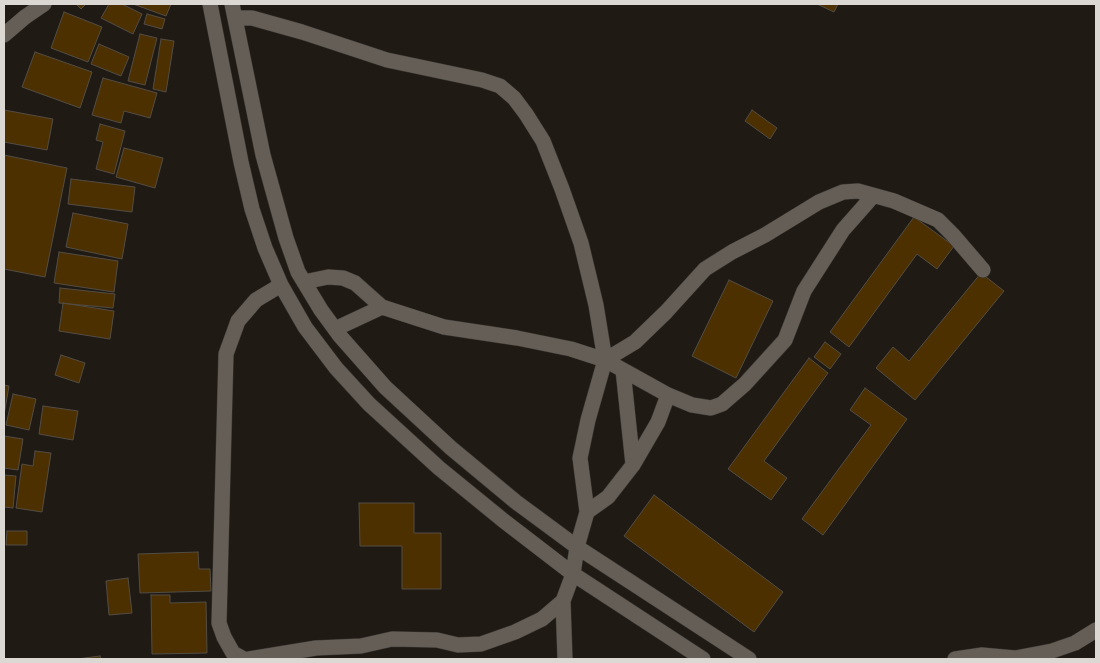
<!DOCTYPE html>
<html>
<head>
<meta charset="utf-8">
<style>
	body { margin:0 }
	#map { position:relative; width:1100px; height:663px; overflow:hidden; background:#201a14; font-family:Helvetica,sans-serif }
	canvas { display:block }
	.frame { position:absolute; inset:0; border:5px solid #dbd7d3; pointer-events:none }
</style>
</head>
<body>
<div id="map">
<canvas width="1100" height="663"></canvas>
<div class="frame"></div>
</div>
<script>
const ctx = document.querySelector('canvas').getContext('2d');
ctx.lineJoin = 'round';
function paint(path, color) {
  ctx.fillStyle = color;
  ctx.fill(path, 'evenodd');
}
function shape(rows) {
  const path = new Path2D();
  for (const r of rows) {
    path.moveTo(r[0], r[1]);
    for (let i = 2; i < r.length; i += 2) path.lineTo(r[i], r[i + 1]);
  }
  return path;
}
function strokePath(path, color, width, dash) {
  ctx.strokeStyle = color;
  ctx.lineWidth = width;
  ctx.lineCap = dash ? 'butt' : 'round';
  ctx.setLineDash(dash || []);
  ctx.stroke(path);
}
const building = shape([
	[76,4,86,4,81,9,76,4],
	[109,4,122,4,142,14,133,34,101,18,109,4],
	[133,4,171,4,166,16,133,4],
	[817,4,838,4,834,12,817,4],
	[64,12,102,27,88,62,51,48,64,12],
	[147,14,165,19,162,29,144,24,147,14],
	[140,34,157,38,145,85,128,81,140,34],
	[161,39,174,41,166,92,153,89,161,39],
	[99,44,129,57,121,76,91,64,99,44],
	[35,52,92,72,80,108,22,87,35,52],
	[103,78,157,93,150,118,124,111,121,123,92,115,103,78],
	[4,110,53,119,47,150,4,142,4,110],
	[752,110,777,128,770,139,745,121,752,110],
	[100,124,125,131,114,174,96,169,103,142,96,140,100,124],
	[124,148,163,158,155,188,116,177,124,148],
	[4,155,67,168,45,277,4,269,4,155],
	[71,179,135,187,132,212,68,204,71,179],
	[73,213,128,224,122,259,66,247,73,213],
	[914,217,954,246,937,269,917,254,849,347,830,332,914,217],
	[59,252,118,261,114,292,54,283,59,252],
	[981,273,1004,291,915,400,876,368,893,347,909,361,981,273],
	[729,280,773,301,736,378,692,356,729,280],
	[60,288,115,294,113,308,59,303,60,288],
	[63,303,114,311,110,339,59,331,63,303],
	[825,342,841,354,830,369,814,357,825,342],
	[61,355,85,363,79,383,55,375,61,355],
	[809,358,828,373,764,461,787,478,771,500,728,469,809,358],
	[4,385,9,386,4,415,4,385],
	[865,388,907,419,823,535,802,519,871,425,850,410,865,388],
	[13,394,36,399,29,430,6,425,13,394],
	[43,406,78,411,73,440,39,434,43,406],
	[4,436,23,439,18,470,4,468,4,436],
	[35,451,51,453,42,512,16,508,22,464,33,466,35,451],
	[4,475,16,476,13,508,4,507,4,475],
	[654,495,783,592,754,632,624,536,654,495],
	[359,503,414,503,414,533,441,533,441,589,402,589,402,546,360,546,359,503],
	[7,531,27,531,27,545,6,545,7,531],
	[198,552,199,569,210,569,211,591,140,593,138,554,198,552],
	[128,578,132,613,109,615,106,581,128,578],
	[151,595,170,595,170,603,206,602,207,653,152,654,151,595],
	[100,656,101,659,77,659,100,656]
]);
paint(building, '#4c3000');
strokePath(building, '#534d45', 1);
const minor = shape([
	[210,4,241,162,252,209,265,248,281,285,305,327,336,368,369,404,439,468,504,521,573,574,703,659],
	[232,4,263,155,286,238,298,272,321,310,340,336,385,387,451,448,516,502,577,547,749,659],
	[235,18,252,18,302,32,387,60,482,80,500,86,514,98,526,114,543,141,562,189,581,243,596,305,605,360,588,420,580,458,587,512,577,547,573,574,563,601,542,619,515,632,481,644,458,645,437,640,392,639,361,646,316,648,249,659],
	[4,35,25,17,44,4],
	[304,282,328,277,343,278,355,283,382,307,444,327,517,338,571,349,605,360,668,395,692,405,711,408,722,404,745,384,785,340,804,291,843,230,873,196],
	[335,329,382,307],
	[605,360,635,342,666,312,705,269,732,252,765,235,819,202,843,192,858,191,894,201,938,220,953,235,983,270],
	[623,370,633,465],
	[587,512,608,497,633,465,658,422,668,395],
	[563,601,565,659],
	[244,659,233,653,224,637,219,623,226,354,238,321,256,300,281,285],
	[955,659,982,655,1015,658,1052,651,1075,643,1096,630]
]);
strokePath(minor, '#373430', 16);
strokePath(minor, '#645e56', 15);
</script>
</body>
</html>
